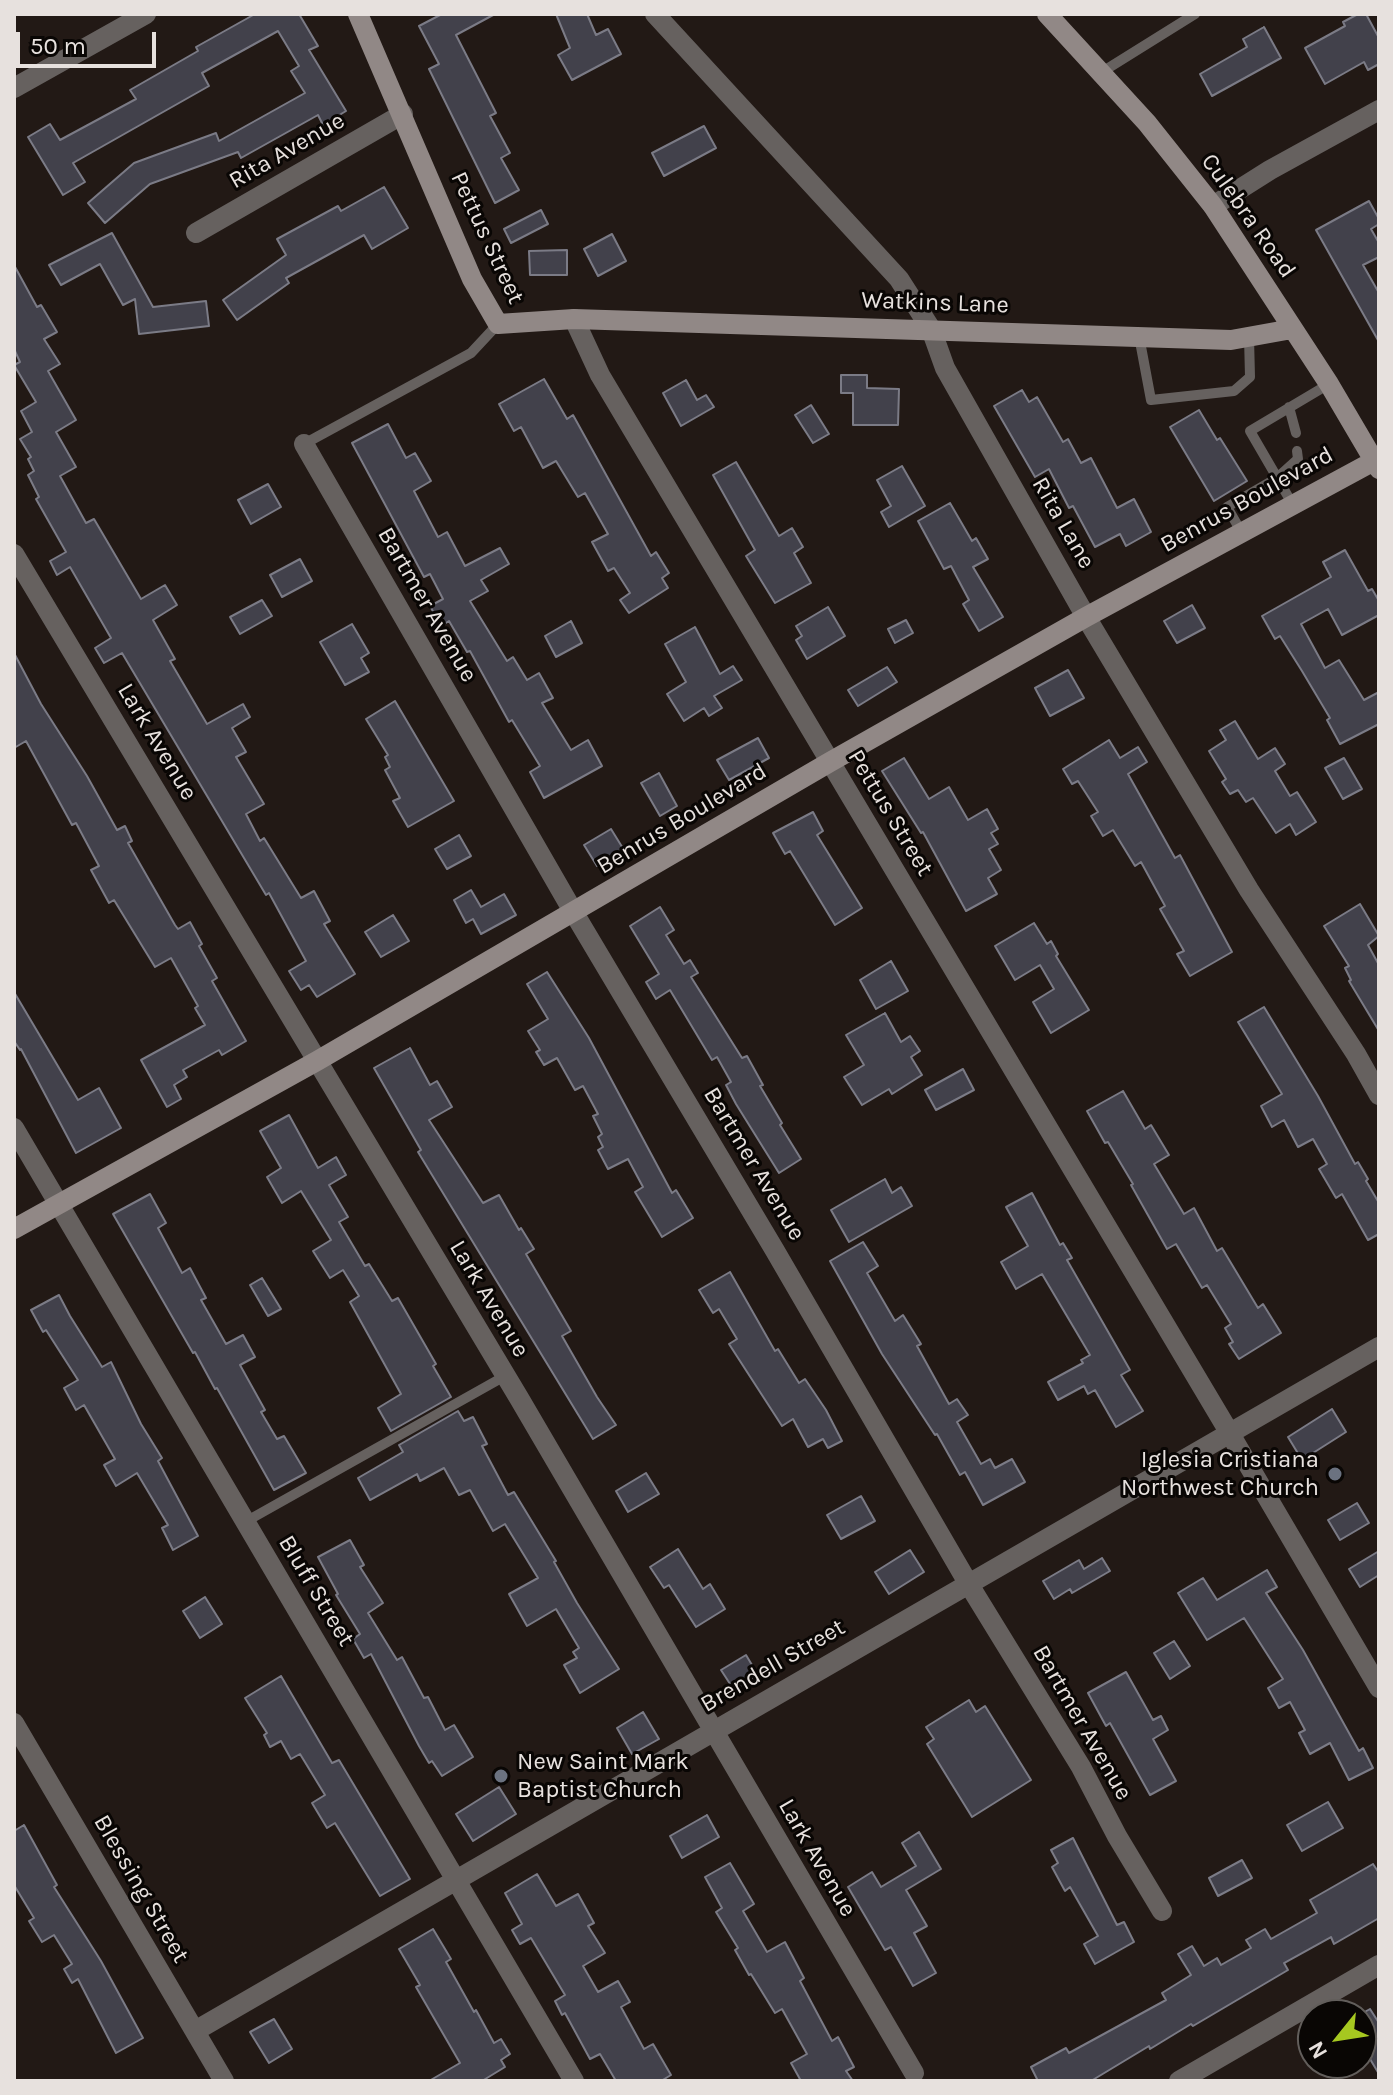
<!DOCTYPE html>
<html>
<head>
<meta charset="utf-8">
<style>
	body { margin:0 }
	#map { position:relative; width:1393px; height:2095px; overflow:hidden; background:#221915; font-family:Karla,sans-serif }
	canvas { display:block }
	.frame { position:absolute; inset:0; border:16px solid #e7e1de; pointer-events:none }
	.north { position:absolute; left:1297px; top:1999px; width:80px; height:80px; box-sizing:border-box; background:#090604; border:2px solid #625e5b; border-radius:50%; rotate:240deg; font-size:22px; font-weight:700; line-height:32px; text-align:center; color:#e7e1de }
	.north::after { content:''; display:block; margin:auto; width:28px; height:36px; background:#a6c820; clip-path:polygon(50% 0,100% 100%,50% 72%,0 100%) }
	.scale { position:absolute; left:16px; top:32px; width:140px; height:36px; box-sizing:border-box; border:4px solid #e7e1de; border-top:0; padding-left:10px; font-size:24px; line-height:28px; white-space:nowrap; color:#e7e1de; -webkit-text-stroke:6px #090604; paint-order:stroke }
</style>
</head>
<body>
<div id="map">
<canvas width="1393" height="2095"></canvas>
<div class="frame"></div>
<div class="north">N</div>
<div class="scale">50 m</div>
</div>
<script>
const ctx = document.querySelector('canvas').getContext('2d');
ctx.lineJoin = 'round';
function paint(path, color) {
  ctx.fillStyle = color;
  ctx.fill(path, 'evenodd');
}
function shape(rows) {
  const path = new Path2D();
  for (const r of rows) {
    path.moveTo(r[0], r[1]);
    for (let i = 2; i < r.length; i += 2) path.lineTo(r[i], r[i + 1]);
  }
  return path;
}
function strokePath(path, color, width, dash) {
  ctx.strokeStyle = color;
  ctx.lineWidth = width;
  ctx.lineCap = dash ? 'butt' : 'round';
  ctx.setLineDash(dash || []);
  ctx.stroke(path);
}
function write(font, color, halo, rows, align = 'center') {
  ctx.font = font + ' Karla,sans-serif';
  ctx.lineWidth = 6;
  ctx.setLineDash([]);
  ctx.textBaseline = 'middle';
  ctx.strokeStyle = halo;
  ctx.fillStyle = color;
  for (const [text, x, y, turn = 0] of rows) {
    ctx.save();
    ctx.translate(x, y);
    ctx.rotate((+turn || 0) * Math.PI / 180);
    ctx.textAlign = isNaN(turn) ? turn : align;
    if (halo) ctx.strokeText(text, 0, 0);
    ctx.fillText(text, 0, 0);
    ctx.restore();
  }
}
const building = shape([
	[255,14,299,14,318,46,309,50,346,111,323,125,318,115,241,158,238,152,150,184,105,223,88,203,134,163,216,133,219,141,305,93,291,71,299,66,278,31,202,73,209,86,73,163,85,182,63,195,28,137,50,124,60,140,136,99,130,90,198,51,196,47,255,14],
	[442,14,495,14,456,35,496,113,490,116,510,153,501,158,519,190,495,203,429,69,439,64,419,26,442,14],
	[556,14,587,14,596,35,608,29,621,54,572,80,558,55,570,48,556,14],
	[1358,14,1366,14,1379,38,1379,64,1368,70,1364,62,1325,84,1305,48,1345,26,1343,22,1358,14],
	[1264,27,1281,58,1212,96,1200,74,1247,47,1243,39,1264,27],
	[704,126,716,148,664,176,652,153,704,126],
	[384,187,408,228,372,249,364,235,286,278,289,283,237,320,223,300,286,255,277,239,338,206,341,211,384,187],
	[1369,201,1379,219,1379,224,1371,229,1379,243,1379,257,1363,265,1379,293,1379,342,1316,230,1369,201],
	[541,210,548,224,511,243,504,229,541,210],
	[112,233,153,307,206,301,209,326,139,334,135,299,123,305,100,264,61,285,49,265,112,233],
	[612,234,626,261,598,276,584,249,612,234],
	[567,250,567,275,530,275,529,251,567,250],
	[14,265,37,307,41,305,57,332,44,339,60,364,48,371,76,420,56,432,76,467,60,476,86,523,94,519,141,599,165,585,177,605,153,620,175,659,170,661,207,724,243,704,250,717,232,728,246,752,236,757,264,804,246,814,260,841,264,838,301,898,314,891,330,921,324,924,355,974,317,997,309,985,301,990,289,971,306,961,269,893,266,895,122,653,104,663,95,648,111,638,70,567,57,575,50,561,66,552,36,499,39,497,28,475,34,471,28,459,31,457,20,439,32,432,21,411,36,402,14,365,20,362,14,349,14,265],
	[841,375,867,375,867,388,899,389,898,425,853,425,853,393,841,393,841,375],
	[544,379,567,419,573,415,651,556,656,552,669,573,662,578,668,588,629,613,620,600,630,593,614,568,608,571,592,542,608,534,585,493,578,497,556,461,543,468,521,427,514,431,499,404,544,379],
	[686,380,697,400,706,395,714,407,681,426,663,393,686,380],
	[1022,390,1029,402,1037,397,1063,442,1068,439,1081,463,1091,458,1117,508,1134,499,1151,532,1126,546,1120,534,1095,547,1073,506,1069,508,1049,469,1035,477,994,406,1022,390],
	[811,405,829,434,813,443,795,415,811,405],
	[1199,410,1217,440,1220,438,1247,481,1214,501,1170,427,1199,410],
	[388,424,406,458,415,453,431,481,414,491,438,537,447,532,465,566,500,548,509,564,481,580,488,591,470,601,507,661,513,657,527,680,539,673,553,698,542,703,571,750,588,740,602,766,544,798,530,772,540,766,512,720,509,722,470,651,467,652,449,621,441,626,430,606,443,599,430,574,424,577,352,443,388,424],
	[736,462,779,536,792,528,803,547,794,553,811,583,775,603,746,556,755,550,713,475,736,462],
	[902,466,925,506,889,527,881,512,891,506,877,480,902,466],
	[268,484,281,507,251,524,238,500,268,484],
	[950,503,972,541,976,538,988,559,973,567,1003,617,979,631,963,604,969,600,951,566,944,569,918,521,950,503],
	[1345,550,1368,591,1372,589,1379,601,1379,615,1342,635,1328,609,1301,624,1325,668,1339,660,1364,700,1379,692,1379,724,1340,744,1327,720,1330,718,1302,671,1280,636,1275,639,1262,616,1331,577,1323,562,1345,550],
	[300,559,312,581,282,597,270,575,300,559],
	[262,600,272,616,240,634,230,617,262,600],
	[1192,605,1205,628,1177,643,1164,621,1192,605],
	[828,607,845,636,807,659,796,640,802,636,796,626,828,607],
	[906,620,913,633,895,643,888,629,906,620],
	[571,621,582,643,556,657,545,636,571,621],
	[352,624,369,653,361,658,369,672,345,685,320,642,352,624],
	[695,627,720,674,733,666,742,680,714,696,722,708,709,716,704,708,684,721,667,694,686,682,665,644,695,627],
	[14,653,41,704,87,776,117,830,125,826,132,841,128,843,175,925,178,929,190,922,202,944,199,946,217,978,212,981,246,1041,222,1055,219,1050,183,1070,187,1077,174,1085,181,1099,167,1107,141,1060,205,1025,195,1008,198,1006,171,958,155,967,114,900,109,903,91,870,99,866,76,823,72,825,26,741,14,748,14,653],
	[887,667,897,682,858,706,848,690,887,667],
	[1068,670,1084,698,1050,716,1035,688,1068,670],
	[395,701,454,801,408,827,393,801,400,798,385,770,390,767,385,757,388,755,366,719,395,701],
	[1235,721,1258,759,1275,748,1285,764,1275,771,1290,796,1297,792,1316,822,1296,835,1290,824,1276,833,1253,798,1246,802,1238,790,1230,794,1222,782,1226,779,1209,751,1226,740,1220,730,1235,721],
	[758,738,769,758,729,780,717,760,758,738],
	[1109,740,1120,758,1138,747,1147,762,1128,774,1175,858,1180,855,1232,952,1190,976,1177,954,1184,951,1160,909,1165,906,1141,862,1135,866,1113,830,1103,836,1091,816,1098,812,1078,781,1072,784,1063,769,1109,740],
	[904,758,929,799,949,787,968,820,987,809,998,829,991,833,998,844,989,849,1001,870,988,878,997,894,966,911,923,832,921,833,882,771,904,758],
	[1344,758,1362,789,1343,799,1325,768,1344,758],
	[659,773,677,806,660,816,641,783,659,773],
	[813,812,823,831,817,835,862,908,835,925,790,851,785,854,773,833,813,812],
	[611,829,624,850,597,866,584,845,611,829],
	[459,835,471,856,447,869,435,849,459,835],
	[471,890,481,907,504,894,516,915,481,934,473,919,466,923,454,900,471,890],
	[1360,904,1379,936,1368,945,1379,965,1379,1031,1349,981,1351,980,1345,968,1349,966,1324,926,1360,904],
	[660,907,674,930,666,935,684,964,690,960,698,973,691,977,742,1058,747,1056,763,1085,760,1086,782,1123,780,1125,801,1159,779,1173,736,1104,726,1085,731,1082,717,1057,712,1060,670,990,656,999,646,982,659,974,630,926,660,907],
	[393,915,409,941,381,957,365,932,393,915],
	[1034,923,1047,944,1051,941,1058,954,1056,956,1089,1010,1051,1033,1033,1002,1054,989,1040,965,1015,980,995,946,1034,923],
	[891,961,908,991,876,1009,860,980,891,961],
	[547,972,589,1038,672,1193,676,1190,693,1218,662,1237,635,1192,643,1187,628,1159,608,1169,598,1150,603,1147,598,1137,602,1134,593,1116,598,1114,583,1086,575,1090,557,1058,544,1065,536,1052,540,1050,528,1031,548,1019,527,984,547,972],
	[14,992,78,1100,99,1088,121,1128,76,1153,21,1049,20,1050,14,1041,14,992],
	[1264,1007,1318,1096,1355,1164,1358,1162,1368,1179,1366,1181,1379,1203,1379,1234,1368,1240,1342,1194,1336,1198,1319,1169,1327,1164,1313,1139,1298,1147,1284,1120,1272,1127,1261,1106,1282,1094,1238,1022,1264,1007],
	[885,1013,901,1042,910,1036,920,1051,911,1057,922,1075,892,1094,889,1089,862,1105,844,1077,864,1065,846,1035,885,1013],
	[410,1048,430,1085,437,1081,452,1107,429,1120,483,1203,499,1195,519,1230,521,1228,534,1249,526,1254,571,1331,562,1336,597,1397,616,1425,593,1439,418,1152,421,1150,374,1068,410,1048],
	[963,1069,974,1090,936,1110,925,1090,963,1069],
	[1123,1091,1145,1129,1151,1125,1169,1155,1154,1164,1184,1214,1194,1208,1217,1251,1222,1248,1258,1308,1263,1304,1281,1333,1239,1359,1229,1344,1233,1342,1225,1328,1231,1324,1207,1285,1202,1288,1176,1244,1167,1249,1131,1185,1133,1184,1108,1142,1105,1143,1087,1111,1123,1091],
	[289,1115,318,1168,336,1157,346,1175,329,1185,348,1217,339,1222,365,1266,369,1264,392,1301,398,1298,436,1364,433,1366,451,1397,391,1431,378,1408,401,1394,350,1302,359,1296,343,1270,330,1278,313,1251,331,1240,301,1191,282,1203,267,1177,281,1168,260,1131,289,1115],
	[885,1179,892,1193,901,1187,912,1206,849,1242,831,1210,885,1179],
	[1032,1193,1060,1245,1063,1243,1072,1258,1067,1260,1130,1370,1121,1375,1143,1411,1116,1427,1095,1390,1088,1394,1084,1386,1058,1400,1048,1382,1083,1363,1081,1360,1090,1355,1042,1274,1016,1289,1001,1262,1028,1246,1006,1207,1032,1193],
	[150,1194,166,1223,158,1228,182,1273,190,1268,206,1298,201,1300,226,1344,243,1335,255,1357,240,1365,265,1410,261,1412,277,1439,284,1436,306,1473,274,1490,217,1388,215,1389,195,1352,193,1353,113,1214,150,1194],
	[863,1242,878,1266,867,1273,895,1321,903,1315,921,1344,917,1346,949,1404,957,1399,968,1415,957,1422,981,1464,990,1459,995,1468,1012,1459,1025,1482,983,1505,965,1472,960,1475,937,1434,935,1435,882,1354,830,1261,863,1242],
	[730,1272,775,1351,778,1349,799,1383,805,1379,826,1410,842,1441,828,1448,823,1439,808,1447,793,1419,782,1426,729,1344,737,1339,719,1309,713,1313,699,1290,730,1272],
	[262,1278,281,1309,268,1316,250,1285,262,1278],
	[59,1295,70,1316,102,1367,111,1362,141,1424,162,1458,158,1461,198,1536,173,1550,162,1528,168,1525,137,1473,116,1486,104,1465,115,1459,84,1405,76,1410,64,1388,78,1380,46,1330,43,1332,31,1310,59,1295],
	[1332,1409,1346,1432,1302,1460,1288,1437,1332,1409],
	[458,1411,464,1421,473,1417,487,1444,482,1446,508,1495,514,1492,556,1561,554,1562,577,1603,619,1669,580,1693,564,1665,577,1658,573,1652,579,1648,556,1609,527,1626,509,1594,538,1578,505,1524,493,1531,470,1490,459,1495,444,1468,420,1481,417,1474,370,1500,358,1478,403,1452,399,1445,458,1411],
	[646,1473,659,1494,628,1512,616,1491,646,1473],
	[861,1496,875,1521,841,1539,827,1515,861,1496],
	[1357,1503,1369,1523,1340,1540,1328,1520,1357,1503],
	[350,1540,364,1565,360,1567,383,1603,368,1613,397,1660,402,1657,424,1698,428,1697,445,1730,454,1725,473,1757,442,1776,432,1761,429,1763,419,1746,371,1654,364,1658,353,1639,360,1634,336,1595,338,1594,318,1557,350,1540],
	[678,1549,703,1589,710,1584,725,1609,696,1627,669,1585,664,1588,650,1567,678,1549],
	[910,1550,924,1572,889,1594,875,1572,910,1550],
	[1379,1551,1379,1575,1360,1587,1349,1569,1379,1551],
	[1102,1558,1110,1571,1072,1593,1070,1589,1054,1599,1043,1581,1079,1560,1084,1569,1102,1558],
	[1267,1570,1277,1587,1266,1593,1303,1650,1359,1751,1363,1748,1373,1768,1349,1780,1330,1743,1310,1754,1299,1733,1305,1730,1290,1702,1279,1708,1268,1688,1283,1679,1244,1618,1207,1640,1178,1593,1203,1578,1217,1600,1267,1570],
	[205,1597,222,1624,200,1638,183,1611,205,1597],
	[1174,1641,1190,1666,1170,1679,1154,1653,1174,1641],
	[746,1655,758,1675,734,1690,721,1670,746,1655],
	[1126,1672,1153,1720,1161,1716,1168,1730,1153,1739,1176,1781,1150,1795,1110,1723,1106,1726,1088,1693,1126,1672],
	[281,1676,332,1763,339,1760,410,1879,380,1896,335,1823,327,1828,312,1803,325,1795,300,1754,291,1759,281,1741,270,1747,264,1735,267,1733,245,1698,281,1676],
	[969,1700,976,1712,985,1706,1031,1780,972,1817,927,1744,934,1739,926,1727,969,1700],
	[643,1712,659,1739,632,1754,617,1728,643,1712],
	[499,1787,516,1814,473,1841,456,1814,499,1787],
	[1328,1802,1343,1828,1302,1851,1287,1825,1328,1802],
	[707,1815,719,1837,682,1858,670,1836,707,1815],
	[24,1825,57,1885,54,1887,101,1961,143,2038,116,2053,78,1979,72,1983,64,1969,72,1964,54,1935,42,1942,29,1921,34,1918,14,1885,14,1831,24,1825],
	[919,1832,941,1869,906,1890,927,1926,914,1933,936,1973,913,1986,891,1947,885,1950,848,1887,872,1872,881,1887,916,1866,902,1843,919,1832],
	[1073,1838,1117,1925,1124,1922,1134,1942,1095,1964,1084,1944,1098,1936,1070,1887,1065,1891,1052,1867,1058,1863,1051,1850,1073,1838],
	[1242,1860,1252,1878,1218,1896,1209,1878,1242,1860],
	[730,1863,754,1904,743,1911,767,1952,785,1942,804,1978,800,1981,832,2041,838,2037,854,2067,846,2071,853,2081,801,2081,791,2063,807,2054,782,2009,775,2013,751,1974,749,1975,735,1950,738,1948,716,1912,722,1908,705,1877,730,1863],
	[1373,1864,1379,1873,1379,1918,1334,1944,1331,1937,1284,1963,1288,1970,1193,2026,1191,2024,1150,2049,1149,2046,1091,2081,1038,2081,1031,2067,1066,2048,1069,2053,1166,2000,1162,1993,1191,1975,1178,1954,1192,1946,1204,1966,1217,1958,1221,1965,1251,1948,1246,1940,1265,1929,1271,1939,1317,1913,1310,1900,1373,1864],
	[537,1874,556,1906,578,1894,594,1923,588,1926,605,1953,583,1966,598,1992,618,1981,630,2002,621,2007,644,2049,653,2044,671,2075,661,2081,616,2081,600,2054,590,2059,565,2013,562,2015,555,2001,565,1995,531,1938,520,1944,512,1930,522,1924,505,1893,537,1874],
	[433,1929,451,1959,446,1962,474,2012,476,2010,494,2043,501,2039,510,2054,501,2060,505,2067,482,2081,429,2081,460,2063,416,1987,420,1985,399,1949,433,1929],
	[1370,2009,1379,2023,1379,2074,1361,2044,1361,2014,1370,2009],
	[274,2019,292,2049,269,2063,250,2032,274,2019]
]);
paint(building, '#42414b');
strokePath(building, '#7b7b86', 2);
strokePath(shape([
	[1102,72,1195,14],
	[1139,336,1151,400,1234,391,1250,377,1249,337],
	[1289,407,1296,433],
	[304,444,471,353,498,324],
	[1293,505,1250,431,1329,384],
	[1242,533,1227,507,1277,478,1298,459,1297,451],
	[245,1522,505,1376]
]), '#66615f', 10);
strokePath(shape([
	[655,14,899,279,931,329,945,368,1086,617,1249,890,1356,1054,1379,1095],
	[14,88,146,14],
	[1213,206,1270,170,1379,110],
	[196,233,403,114],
	[574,319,600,375,1229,1432,1379,1688],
	[304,444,574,913,774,1249,968,1583,1081,1767,1117,1836,1162,1911],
	[14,554,519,1398,914,2073],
	[14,1128,574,2081],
	[14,1723,224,2081],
	[195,2031,1379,1347],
	[1179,2081,1379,1965]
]), '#66615f', 20);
strokePath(shape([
	[358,14,472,279,498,324,574,319,1231,340,1292,329],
	[1047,14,1147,123,1213,206,1329,384,1379,469],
	[14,1229,317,1061,830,762,1086,617,1374,461]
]), '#918886', 20);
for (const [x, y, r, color] of [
	[1335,1474,8,"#6b7280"],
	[501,1776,8,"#6b7280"]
]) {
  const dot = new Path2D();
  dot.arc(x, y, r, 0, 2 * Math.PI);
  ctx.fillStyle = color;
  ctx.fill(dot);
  strokePath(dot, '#090604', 3);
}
write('24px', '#e7e1de', '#090604', [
	["Rita Avenue",287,151,-30],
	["Culebra Road",1248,216,55],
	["Pettus Street",487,238,65],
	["Watkins Lane",935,303,2],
	["Benrus Boulevard",1247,500,-29],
	["Rita Lane",1063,523,60],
	["Bartmer Avenue",427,605,60],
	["Lark Avenue",157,742,59],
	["Pettus Street",890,813,59],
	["Benrus Boulevard",682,819,-31],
	["Bartmer Avenue",754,1164,59],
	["Lark Avenue",489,1299,59],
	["Bluff Street",316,1591,59],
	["Brendell Street",773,1666,-30],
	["Bartmer Avenue",1082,1723,60],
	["Lark Avenue",817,1858,60],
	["Blessing Street",141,1889,60]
]);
write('24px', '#e7e1de', '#090604', [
	["Iglesia Cristiana",1319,1460],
	["Northwest Church",1319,1488],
	["New Saint Mark",517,1762,"left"],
	["Baptist Church",517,1790,"left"]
], 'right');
</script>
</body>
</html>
